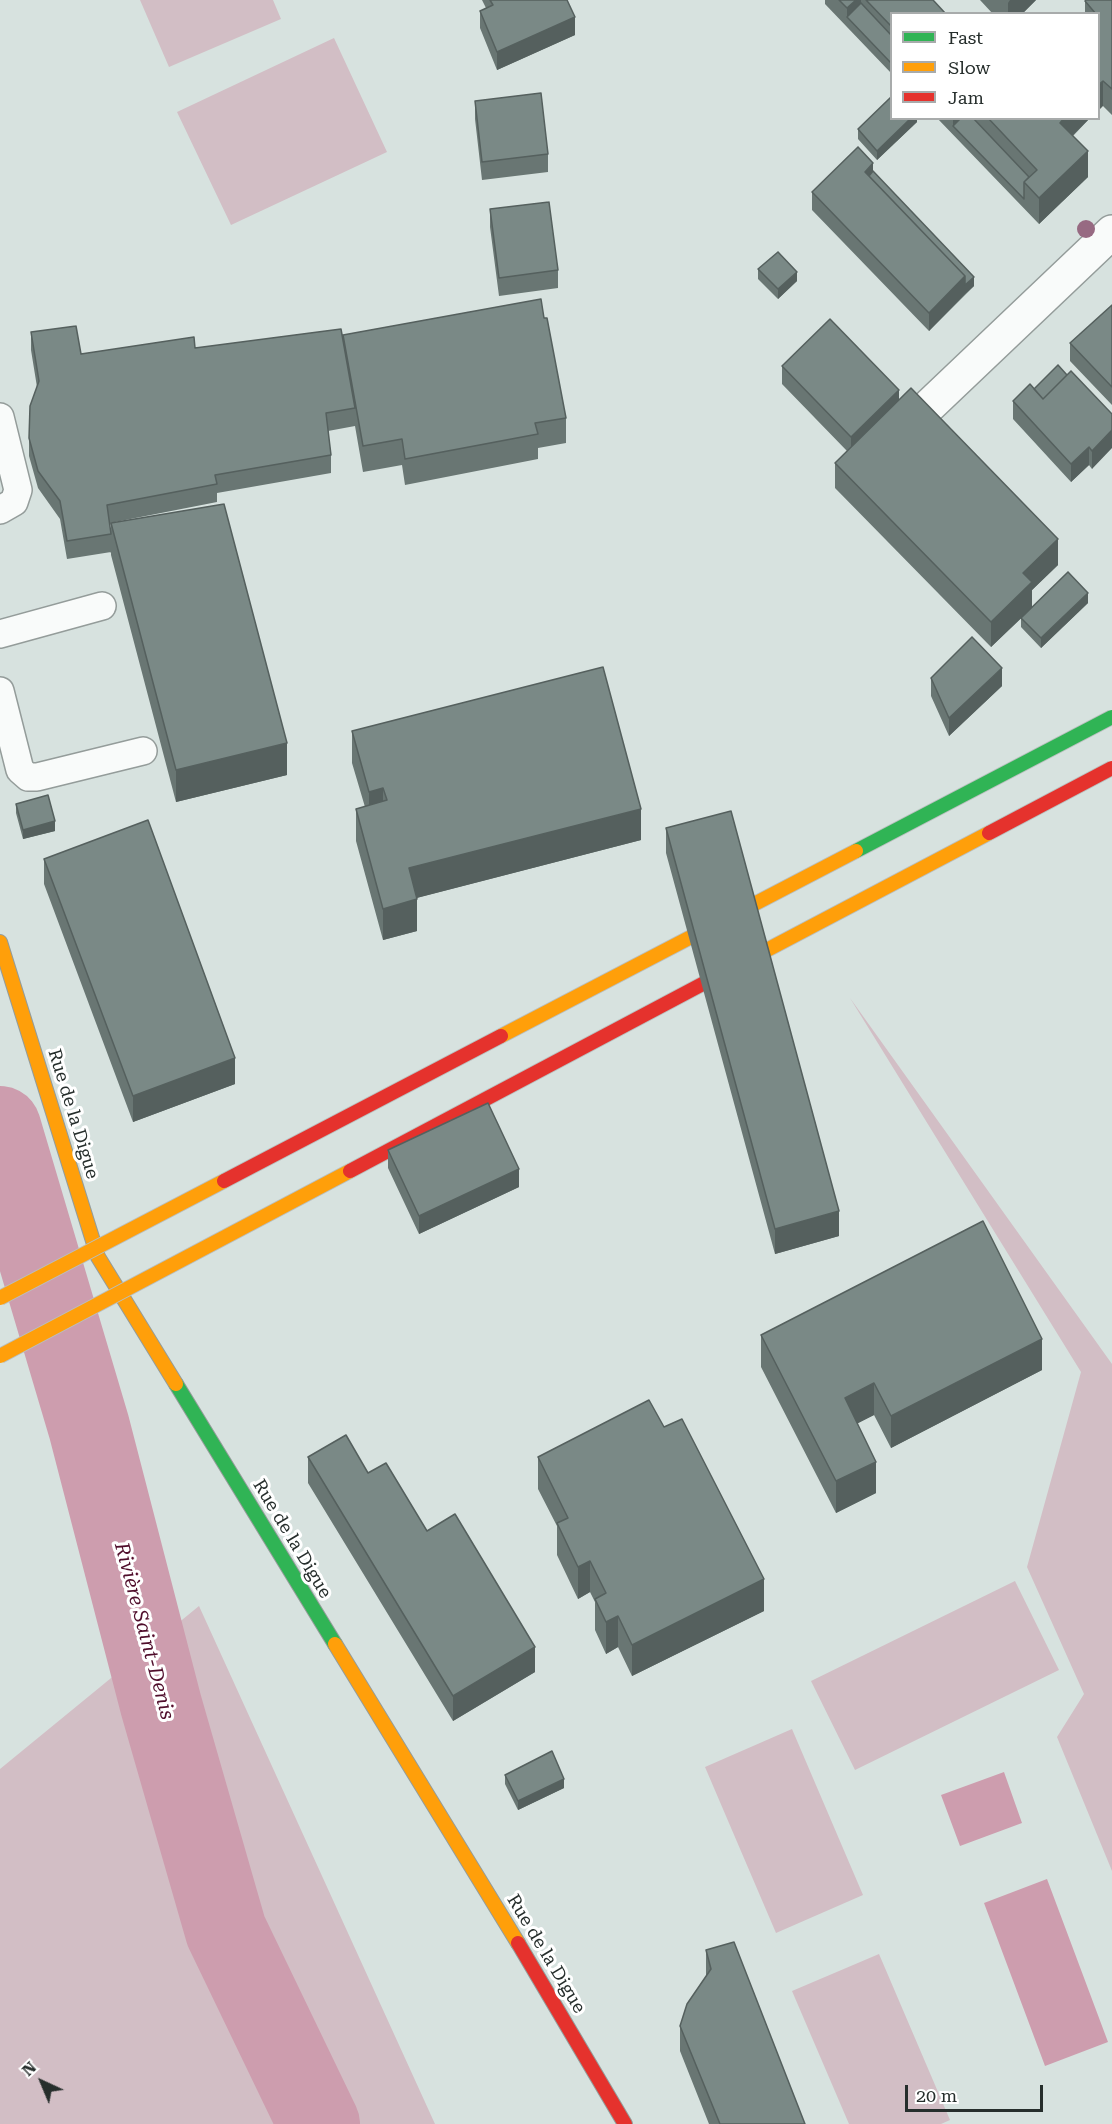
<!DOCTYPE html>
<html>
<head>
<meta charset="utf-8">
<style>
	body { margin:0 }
	#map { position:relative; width:1112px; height:2124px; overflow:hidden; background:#d7e2df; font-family:"Roboto Serif",serif }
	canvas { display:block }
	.legend { position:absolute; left:890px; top:12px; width:210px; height:108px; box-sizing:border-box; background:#fff; border:2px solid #a8abab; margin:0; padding:8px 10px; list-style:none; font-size:18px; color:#262e2c }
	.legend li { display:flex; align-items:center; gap:12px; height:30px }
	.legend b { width:30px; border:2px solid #a8abab }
	.north { position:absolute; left:12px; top:2052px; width:60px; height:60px; -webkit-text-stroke:4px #fff; paint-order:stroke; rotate:316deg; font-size:16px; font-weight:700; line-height:24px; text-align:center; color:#262e2c }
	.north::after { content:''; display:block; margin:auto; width:21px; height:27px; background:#262e2c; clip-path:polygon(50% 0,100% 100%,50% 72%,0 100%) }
	.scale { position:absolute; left:905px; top:2085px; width:138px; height:27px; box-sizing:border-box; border:3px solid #262e2c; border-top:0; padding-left:8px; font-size:18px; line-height:21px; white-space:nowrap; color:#262e2c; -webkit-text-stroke:4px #fff; paint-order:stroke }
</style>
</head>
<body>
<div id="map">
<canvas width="1112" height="2124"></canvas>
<ul class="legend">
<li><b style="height:8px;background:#30b455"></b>Fast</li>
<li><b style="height:8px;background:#ff9f0a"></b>Slow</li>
<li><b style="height:8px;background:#e5322d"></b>Jam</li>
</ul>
<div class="north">N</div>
<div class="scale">20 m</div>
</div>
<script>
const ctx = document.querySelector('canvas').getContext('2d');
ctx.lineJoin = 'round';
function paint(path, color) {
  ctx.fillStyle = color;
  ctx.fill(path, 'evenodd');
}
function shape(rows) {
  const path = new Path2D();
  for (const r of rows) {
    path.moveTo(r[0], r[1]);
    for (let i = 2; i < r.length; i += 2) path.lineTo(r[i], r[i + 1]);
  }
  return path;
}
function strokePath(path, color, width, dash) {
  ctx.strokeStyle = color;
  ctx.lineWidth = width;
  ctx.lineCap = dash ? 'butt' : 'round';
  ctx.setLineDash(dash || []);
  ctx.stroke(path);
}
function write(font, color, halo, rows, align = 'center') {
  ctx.font = font + ' "Roboto Serif",serif';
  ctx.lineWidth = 6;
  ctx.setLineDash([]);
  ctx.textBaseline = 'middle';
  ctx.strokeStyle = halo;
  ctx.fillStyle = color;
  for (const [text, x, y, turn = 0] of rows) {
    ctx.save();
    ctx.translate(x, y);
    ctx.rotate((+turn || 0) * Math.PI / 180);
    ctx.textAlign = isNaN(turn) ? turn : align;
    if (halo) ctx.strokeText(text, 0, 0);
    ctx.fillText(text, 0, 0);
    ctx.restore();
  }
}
paint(shape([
	[140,0,273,0,281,19,169,67],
	[334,38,387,152,231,225,177,112],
	[850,998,1112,1364,1112,1871,1057,1737,1084,1694,1027,1567,1081,1372],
	[1015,1581,1059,1670,855,1770,811,1681],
	[199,1606,435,2124,0,2124,0,1769],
	[792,1729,863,1895,776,1933,705,1767],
	[879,1954,950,2120,941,2124,849,2124,792,1991]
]), '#d2bec5');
paint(shape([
	[1004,1772,1022,1823,960,1846,941,1795],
	[1047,1879,1108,2042,1045,2066,984,1903]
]), '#cd9dae');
strokePath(shape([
	[0,1127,89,1427,161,1705,226,1931,319,2124]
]), '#cd9dae', 82);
const lane = shape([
	[0,417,18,490,14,502,0,510],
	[0,634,102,606],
	[0,691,20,770,28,777,37,777,143,751]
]);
const street = shape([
	[930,405,1112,232]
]);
const fast = shape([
	[176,1384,335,1644]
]);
const slow = shape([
	[0,942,98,1257,176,1384],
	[335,1644,518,1943]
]);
const jam = shape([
	[518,1943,625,2124]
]);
strokePath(lane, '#949c9a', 30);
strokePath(street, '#949c9a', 36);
strokePath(fast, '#949c9a', 16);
strokePath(slow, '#949c9a', 16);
strokePath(jam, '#949c9a', 16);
strokePath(lane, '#f9fbfa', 27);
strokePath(street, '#f9fbfa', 33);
strokePath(fast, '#30b455', 14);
strokePath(slow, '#ff9f0a', 14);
strokePath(jam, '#e5322d', 14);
const fastBridge = shape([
	[856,851,1112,717]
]);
const slowBridge = shape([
	[727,971,989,833],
	[501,1036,856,851],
	[0,1298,224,1181],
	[0,1356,350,1171]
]);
const jamBridge = shape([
	[989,833,1112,768],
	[350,1171,727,971],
	[224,1181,501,1036]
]);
strokePath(fastBridge, '#b9bfbe', 16, []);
strokePath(slowBridge, '#b9bfbe', 16, []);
strokePath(jamBridge, '#b9bfbe', 16, []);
strokePath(fastBridge, '#30b455', 14);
strokePath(slowBridge, '#ff9f0a', 14);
strokePath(jamBridge, '#e5322d', 14);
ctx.fillStyle = '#976a82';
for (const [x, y] of [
	[1086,229]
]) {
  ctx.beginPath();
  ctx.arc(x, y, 9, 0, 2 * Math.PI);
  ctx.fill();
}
paint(shape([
	[482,0,567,0,575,35,497,70,480,28,480,11,486,8],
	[825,0,933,0,891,14,891,73,825,4],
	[980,0,1036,0,1022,14,993,14],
	[1112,0,1112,115,1103,106,1098,14,1085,14,1085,1],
	[475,101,548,154,548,172,482,180,475,119],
	[917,118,917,122,877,160,858,139,858,129],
	[937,118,1090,118,1073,136,1088,177,1039,224],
	[873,171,974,286,929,331,812,210,812,192],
	[490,209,558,270,558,288,499,296,490,227],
	[758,269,797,281,778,299,758,279],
	[1112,305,1112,405,1070,361,1070,343],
	[31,332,81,354,343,341,343,335,566,418,566,443,538,448,538,459,405,485,402,465,363,472,355,426,328,431,331,455,331,473,217,493,217,502,110,523,111,534,111,552,67,559,60,519,38,488,29,456,29,438,37,387,31,350],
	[782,366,899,399,1058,565,1032,590,1032,607,1088,603,1041,648,1021,627,1021,618,991,647,835,488,835,463,847,451,782,384],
	[1067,375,1112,414,1092,469,1089,465,1071,482,1013,419,1013,401,1034,389],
	[111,523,287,775,176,802,111,555],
	[931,678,1002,686,949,736,931,696],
	[352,731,641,840,416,898,417,931,383,940,356,841,356,809,365,807,352,763],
	[16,804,55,831,23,839,16,813],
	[666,828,839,1236,775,1254,666,853],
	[44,859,235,1084,133,1122,44,884],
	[388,1150,519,1187,419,1234,388,1168],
	[761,1335,1042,1370,891,1448,874,1415,857,1423,876,1493,836,1513,761,1367],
	[308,1457,368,1473,535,1672,453,1721,308,1483],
	[538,1457,764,1611,632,1676,618,1647,606,1654,595,1630,595,1602,590,1592,578,1599,557,1555,557,1526,538,1489],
	[505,1775,564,1788,518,1810,505,1784],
	[706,1950,805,2124,709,2124,680,2051,680,2026,706,1976]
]), '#697673');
paint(shape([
	[856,0,861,0,861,13,847,17,847,26,847,8],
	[1010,0,1036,0,1022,14,1008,14,1008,3],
	[575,17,575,35,497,70,497,52],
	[1103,81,1103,106,1098,111,1098,85],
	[911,118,917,118,917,122,877,160,877,151],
	[953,118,967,118,953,126],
	[1064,118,1090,118,1060,148,1060,123],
	[1088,151,1088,177,1039,224,1039,198],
	[873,163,873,181,865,172],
	[797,272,797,281,778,299,778,289],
	[965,276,965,294,929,331,929,313],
	[974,277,974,286,965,294,965,285],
	[899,390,899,408,851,455,851,437],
	[1112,430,1112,448,1092,469,1092,451],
	[1089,447,1089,465,1071,482,1071,464],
	[1058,539,1058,565,1032,590,1032,608,991,647,991,622,1023,573],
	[1088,593,1088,603,1041,648,1041,638],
	[1002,668,1002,686,949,736,949,718],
	[287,743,287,775,176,802,176,770],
	[383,788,383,820,369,823,369,792],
	[641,809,641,840,409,900,409,868],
	[55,821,55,831,23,839,23,830],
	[417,899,417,931,383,940,383,909],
	[235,1058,235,1084,133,1122,133,1096],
	[519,1169,519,1187,419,1234,419,1216],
	[839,1211,839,1236,775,1254,775,1229],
	[1042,1339,1042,1370,891,1448,891,1416],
	[874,1383,874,1415,845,1430,845,1398],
	[876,1462,876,1493,836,1513,836,1481],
	[590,1561,590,1592,578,1599,578,1567],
	[764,1579,764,1611,632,1676,632,1645],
	[618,1616,618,1647,606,1654,606,1622],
	[535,1647,535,1672,453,1721,453,1696],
	[564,1779,564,1788,518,1810,518,1801]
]), '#55605e');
const building = shape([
	[490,0,567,0,575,17,497,52,480,11,493,5,490,0],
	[839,0,856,0,847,8,839,0],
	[866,0,933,0,946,14,891,14,891,26,866,0],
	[1086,0,1112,0,1112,89,1103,81,1098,85,1098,14,1096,14,1085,1,1086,0],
	[861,3,891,35,891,63,847,17,861,3],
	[541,93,548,154,482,162,475,101,541,93],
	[891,97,891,118,911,118,877,151,858,129,891,97],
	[961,118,973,118,1029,177,1024,182,1024,199,953,126,961,118],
	[988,118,1064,118,1060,123,1088,151,1039,198,1024,182,1037,170,988,118],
	[858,147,873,163,865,172,965,276,929,313,812,192,858,147],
	[873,171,974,277,965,285,965,276,869,176,873,171],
	[549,202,558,270,499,278,490,209,549,202],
	[778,252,797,272,778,289,758,269,778,252],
	[541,299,544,318,547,318,566,418,535,423,538,434,405,459,402,439,363,446,343,335,541,299],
	[1112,305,1112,387,1070,343,1112,305],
	[830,319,899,390,851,437,782,366,830,319],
	[76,326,81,354,194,337,195,348,341,329,355,408,326,413,331,455,215,475,217,484,107,505,111,534,67,541,60,501,38,471,29,438,30,406,39,381,31,332,76,326],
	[1058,365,1067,375,1043,399,1034,389,1058,365],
	[1071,371,1112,414,1112,430,1092,451,1089,447,1071,464,1013,401,1030,384,1043,399,1071,371],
	[911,388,1058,539,1023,573,1032,582,991,622,835,463,911,388],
	[224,504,287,743,176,770,111,523,224,504],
	[1068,572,1088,593,1041,638,1021,618,1068,572],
	[972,637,1002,668,949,718,931,678,972,637],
	[603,667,641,809,409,868,417,899,383,909,356,809,387,800,383,788,369,792,352,731,603,667],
	[48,795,55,821,23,830,16,804,48,795],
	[731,811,839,1211,775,1229,666,828,731,811],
	[148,820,235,1058,133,1096,44,859,148,820],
	[488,1103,519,1169,419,1216,388,1150,488,1103],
	[983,1221,1042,1339,891,1416,874,1383,845,1398,876,1462,836,1481,761,1335,983,1221],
	[649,1400,664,1427,682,1419,764,1579,632,1645,618,1616,606,1622,595,1599,606,1593,590,1561,578,1567,557,1523,568,1518,538,1457,649,1400],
	[346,1435,368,1473,386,1463,427,1531,455,1514,535,1647,453,1696,308,1457,346,1435],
	[552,1751,564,1779,518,1801,505,1775,552,1751],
	[734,1942,805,2124,720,2124,680,2026,687,2004,711,1969,706,1950,734,1942]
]);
paint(building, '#7a8986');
strokePath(building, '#55605e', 1.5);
write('18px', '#262e2c', '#fff', [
	["Rue de la Digue",73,1114,73],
	["Rue de la Digue",292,1539,59],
	["Rue de la Digue",546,1954,59]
]);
write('italic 20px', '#4f0d2b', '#fff', [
	["Rivière Saint-Denis",144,1631,75]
]);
</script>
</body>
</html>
